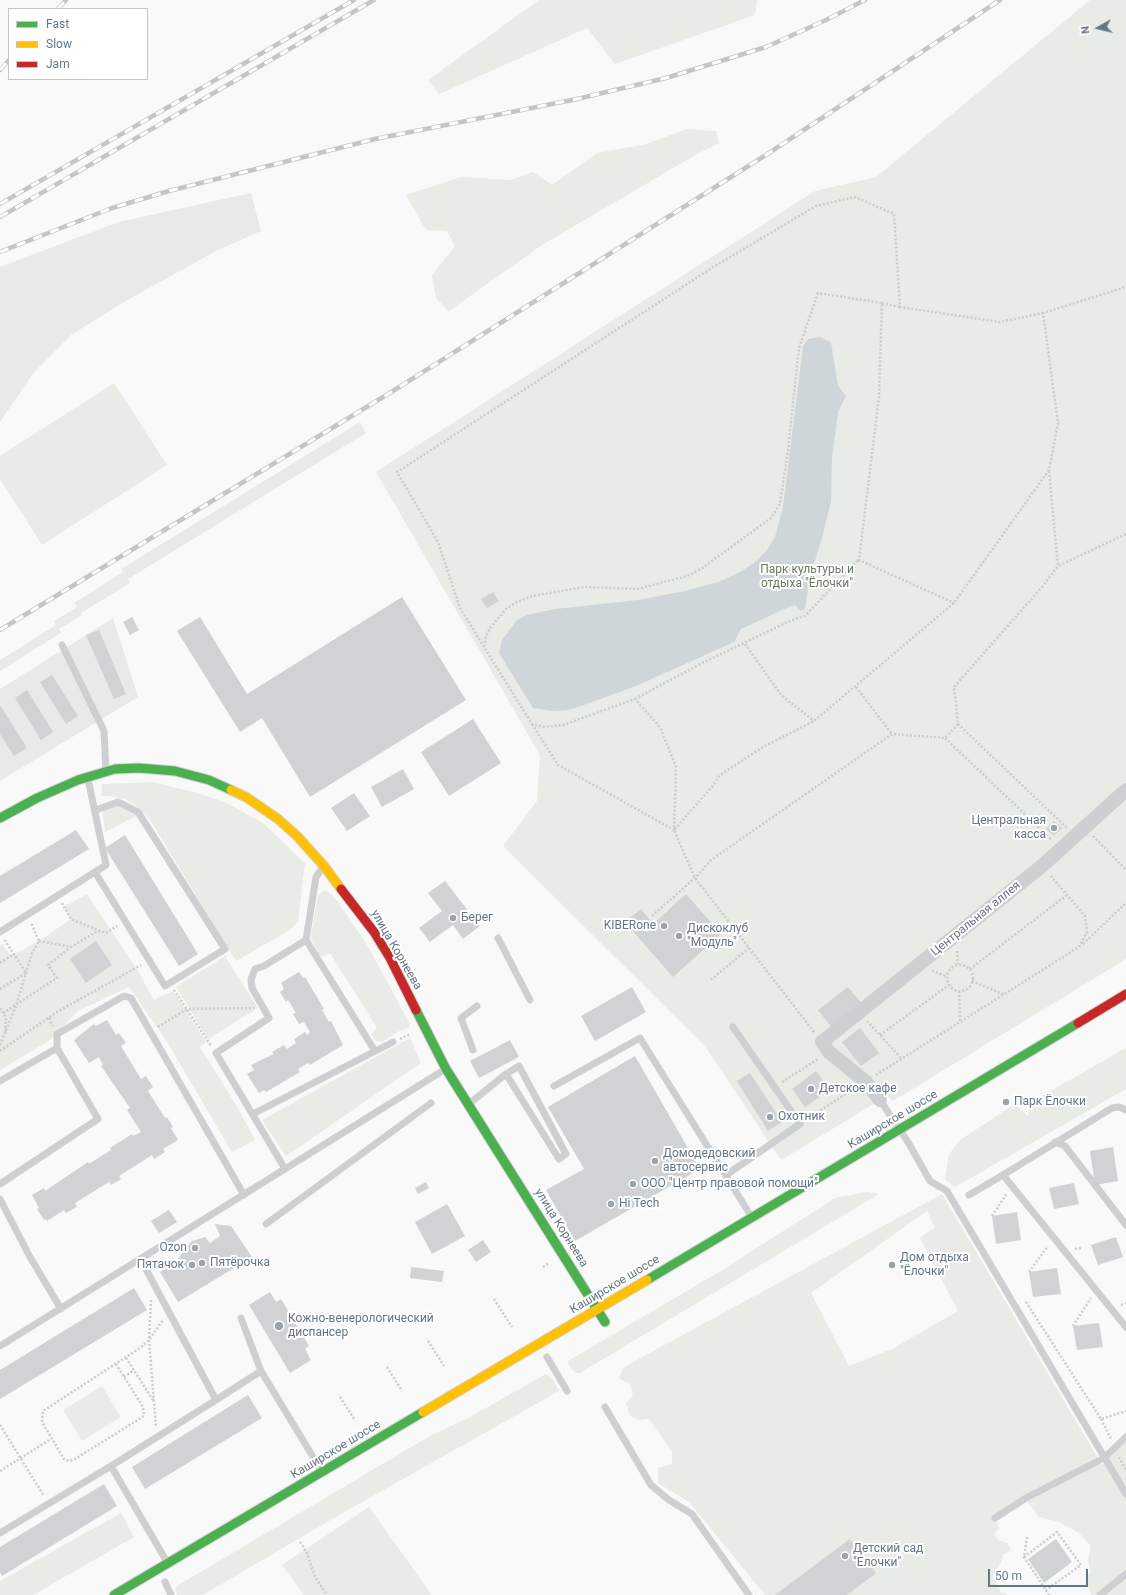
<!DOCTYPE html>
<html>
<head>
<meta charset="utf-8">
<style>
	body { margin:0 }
	#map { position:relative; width:1126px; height:1595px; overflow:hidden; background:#f9f9f9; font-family:Roboto,sans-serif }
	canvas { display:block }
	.legend { position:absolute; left:8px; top:8px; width:140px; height:72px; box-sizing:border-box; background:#fff; border:1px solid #c1c8cd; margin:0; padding:5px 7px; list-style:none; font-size:12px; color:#657683 }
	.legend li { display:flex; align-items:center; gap:8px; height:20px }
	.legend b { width:20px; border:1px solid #c1c8cd }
	.north { position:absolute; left:1078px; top:8px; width:40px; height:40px; -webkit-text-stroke:3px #fff; paint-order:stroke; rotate:262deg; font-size:11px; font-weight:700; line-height:16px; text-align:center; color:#657683 }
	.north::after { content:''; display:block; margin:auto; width:14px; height:18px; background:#657683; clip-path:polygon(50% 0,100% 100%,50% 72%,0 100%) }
	.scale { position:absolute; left:988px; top:1569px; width:100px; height:18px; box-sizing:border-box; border:2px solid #657683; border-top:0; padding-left:5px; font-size:12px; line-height:14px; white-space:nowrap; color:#657683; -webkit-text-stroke:3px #fff; paint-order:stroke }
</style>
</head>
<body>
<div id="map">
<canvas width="1126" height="1595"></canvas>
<ul class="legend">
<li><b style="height:5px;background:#4caf50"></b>Fast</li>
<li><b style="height:5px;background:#ffc107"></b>Slow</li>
<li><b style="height:5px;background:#c62828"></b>Jam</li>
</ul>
<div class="north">N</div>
<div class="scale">50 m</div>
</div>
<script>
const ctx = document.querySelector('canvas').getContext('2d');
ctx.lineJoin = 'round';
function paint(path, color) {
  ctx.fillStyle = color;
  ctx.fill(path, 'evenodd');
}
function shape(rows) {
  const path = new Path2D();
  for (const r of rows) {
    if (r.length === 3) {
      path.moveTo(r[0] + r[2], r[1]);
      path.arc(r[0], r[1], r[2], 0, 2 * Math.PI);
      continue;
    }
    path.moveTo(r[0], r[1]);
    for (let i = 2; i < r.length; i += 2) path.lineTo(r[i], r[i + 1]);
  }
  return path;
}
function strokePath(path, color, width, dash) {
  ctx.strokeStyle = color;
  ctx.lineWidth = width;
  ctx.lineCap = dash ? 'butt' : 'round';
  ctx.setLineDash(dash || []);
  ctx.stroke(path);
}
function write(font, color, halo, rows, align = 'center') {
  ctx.font = font + ' Roboto,sans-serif';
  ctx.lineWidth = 4;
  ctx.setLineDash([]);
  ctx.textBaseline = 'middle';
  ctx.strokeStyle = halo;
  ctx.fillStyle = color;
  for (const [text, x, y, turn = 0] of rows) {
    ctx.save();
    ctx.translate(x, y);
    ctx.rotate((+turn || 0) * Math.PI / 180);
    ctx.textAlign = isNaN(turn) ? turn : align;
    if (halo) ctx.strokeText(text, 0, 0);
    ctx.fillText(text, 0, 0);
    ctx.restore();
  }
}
paint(shape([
	[251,193,261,231,216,251,124,302,71,335,34,372,0,422,0,267,119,222],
	[360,422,366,433,128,579,130,583,81,613,82,615,59,629,61,633,0,671,0,660,56,625,54,621,77,607,74,603,123,572,121,569],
	[113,618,138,697,0,781,0,689]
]), '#e8e9e9');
paint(shape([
	[539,0,757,0,755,15,615,64,587,28,439,94,428,80],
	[1090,0,1126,0,1126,959,893,1101,887,1096,781,1160,704,1045,503,846,537,801,540,755,376,472,815,191,876,177],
	[687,129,716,131,719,143,697,154,542,245,449,311,436,298,432,275,455,246,447,231,426,230,406,195,461,177,510,180,533,172,552,185,597,153,643,145],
	[114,383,167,465,42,545,0,479,0,456],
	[153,782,194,792,227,803,263,823,305,863,298,921,290,930,236,961,150,820,138,807,125,799,109,796,101,796,102,784],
	[102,806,118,806,136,816,105,832],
	[324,890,333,895,366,943,410,1024,409,1028,399,1031,382,1042,376,1041,371,1034,377,1028,330,953,321,957,312,941,311,935,318,895],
	[87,894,136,968,154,1000,173,991,206,1042,200,1047,238,1108,255,1140,232,1152,166,1040,129,987,78,1011,50,1040,0,1070,0,946,2,944,11,956,39,941,71,919,64,907],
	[225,956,258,1008,208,1039,176,987],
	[410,1038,421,1063,286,1156,262,1120],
	[1126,1048,1126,1089,955,1187,945,1179,949,1154,960,1140,1015,1104,1029,1117,1028,1107,1040,1097],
	[866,1192,879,1194,580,1373,576,1373,569,1366,568,1361,724,1269,835,1198],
	[942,1194,1102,1465,1126,1442,1126,1595,1091,1595,1086,1580,1090,1572,1088,1560,1091,1546,1079,1533,1059,1522,1039,1517,1026,1499,995,1518,999,1528,994,1534,998,1540,1007,1543,1011,1550,1003,1555,1001,1562,993,1576,1000,1591,1008,1595,765,1595,689,1502,658,1483,658,1468,672,1464,672,1452,649,1419,640,1420,630,1416,626,1403,633,1395,630,1384,619,1378,624,1367],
	[927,1211,935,1227,920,1238,958,1311,892,1349,849,1366,811,1293],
	[546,1374,551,1377,559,1391,339,1515,203,1595,177,1595,175,1589,177,1586,428,1437,470,1417],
	[102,1386,121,1417,82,1441,63,1410],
	[369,1507,432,1595,304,1595,282,1565],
	[121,1513,134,1537,33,1595,0,1595,0,1581]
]), '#e8ebe6');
paint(shape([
	[820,337,831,342,838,386,846,396,838,412,832,458,831,502,822,538,809,580,805,609,801,611,795,605,791,606,741,629,734,642,636,686,581,706,568,710,552,711,533,708,499,653,502,640,517,620,527,615,555,609,638,600,685,591,718,582,740,572,754,563,767,550,775,537,783,507,803,346,808,339]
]), '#ced6d9');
paint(shape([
	[493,592,499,601,487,608,481,599],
	[402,597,466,700,310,797,262,718,240,732,177,631,200,617,247,694],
	[132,617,139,630,130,635,123,622],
	[99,630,126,694,114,699,86,635],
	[52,675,78,716,66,724,40,682],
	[27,690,53,732,41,740,15,698],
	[0,705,27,748,14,756,0,734],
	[473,719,501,763,449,796,421,752],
	[403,769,414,789,382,807,371,787],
	[354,793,370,816,347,831,331,808],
	[1054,821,1062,828,1054,836,1046,829],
	[76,830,89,849,0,903,0,876],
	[125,835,198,954,179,966,105,848],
	[445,881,480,926,463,939,453,925,430,942,419,928,442,911,428,893],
	[686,894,721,934,673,977,625,922,641,909,653,924],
	[96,941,112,965,86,983,70,959],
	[299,972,303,978,305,977,324,1009,322,1010,329,1022,331,1021,343,1045,310,1065,308,1063,298,1069,300,1072,266,1092,264,1090,259,1093,247,1074,254,1070,251,1065,274,1054,272,1052,284,1045,287,1049,296,1043,294,1039,305,1032,307,1035,310,1032,304,1022,299,1024,293,1014,296,1013,288,1000,286,1002,280,992,284,989,281,983],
	[632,987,646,1012,595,1041,581,1016],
	[848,987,863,1005,833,1029,818,1010],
	[107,1020,116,1035,119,1033,126,1043,121,1046,141,1079,146,1076,153,1087,148,1091,165,1118,167,1117,173,1127,171,1128,178,1140,163,1149,165,1152,154,1159,152,1155,119,1176,121,1179,111,1185,109,1182,75,1203,77,1207,66,1213,64,1210,47,1221,46,1219,44,1220,37,1209,39,1208,32,1195,44,1188,45,1191,88,1162,89,1164,111,1150,110,1148,132,1134,133,1136,141,1132,127,1110,130,1108,101,1066,103,1065,99,1057,89,1063,74,1040,94,1024,96,1026],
	[860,1028,879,1053,861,1066,842,1042],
	[510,1040,519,1057,479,1078,470,1061],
	[635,1056,700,1169,575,1241,546,1190,584,1169,548,1107],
	[816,1071,830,1090,805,1107,792,1089],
	[750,1073,782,1122,768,1131,737,1081],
	[1113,1147,1118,1181,1095,1185,1090,1151],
	[426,1182,429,1188,418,1194,415,1188],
	[1074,1183,1079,1204,1054,1209,1049,1188],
	[447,1204,465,1236,432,1254,415,1222],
	[169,1210,177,1222,159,1233,151,1221],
	[1017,1212,1021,1240,996,1244,992,1216],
	[215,1224,231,1226,252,1257,178,1302,160,1272,177,1261,184,1250,192,1241,205,1237,210,1243,220,1236],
	[1116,1237,1123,1257,1098,1265,1091,1245],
	[483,1240,491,1252,476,1262,468,1250],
	[411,1267,444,1271,442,1282,410,1278],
	[1057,1268,1061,1294,1033,1297,1029,1272],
	[134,1288,147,1310,0,1399,0,1370],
	[270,1292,276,1302,281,1299,309,1346,305,1349,311,1360,290,1373,249,1305],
	[1099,1323,1103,1347,1077,1350,1073,1326],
	[248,1395,262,1418,145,1489,132,1467],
	[104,1484,117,1506,2,1576,0,1572,0,1547],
	[850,1539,876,1573,847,1595,775,1595],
	[1056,1539,1072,1562,1044,1583,1028,1559]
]), '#d0d2d3');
const fast = shape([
	[0,818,37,798,78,780,115,769,139,768,175,771,209,780,231,790],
	[416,1010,446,1069,605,1322],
	[647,1280,1078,1023],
	[114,1595,423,1412]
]);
const slow = shape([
	[231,790,246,797,278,819,297,836,324,866,341,889],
	[423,1412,647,1280]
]);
const jam = shape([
	[341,889,374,932,390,958,416,1010],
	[1078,1023,1126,994]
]);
strokePath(fast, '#d5d6d7', 11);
strokePath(slow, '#d5d6d7', 11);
strokePath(jam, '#d5d6d7', 11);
strokePath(shape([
	[882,303,900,307],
	[1049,471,1058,566],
	[745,644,781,695,814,721],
	[484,647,460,608,438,542,397,472,715,266,816,206,855,197,894,214,900,307,1000,322,1043,313],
	[856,687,892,734],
	[635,699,702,663,792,620,805,616,858,560],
	[532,724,558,765,674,830,676,767,660,727,635,699,563,725,545,727,532,724,484,647,486,637,490,628,506,609,517,602,532,596,585,587,637,589,687,576,701,569,771,518,780,504,788,450,799,348,818,293,882,303,879,396,859,560,954,603],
	[958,724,1067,828],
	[945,738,1052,840],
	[1093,836,1126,870],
	[62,903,71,919,100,931],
	[652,916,695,878,711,860,892,734,945,738,958,724,954,687,1042,587,1058,566,1126,534],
	[39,941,71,947,96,932,100,931,106,933,117,926],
	[1083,944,1126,903],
	[957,951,958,964],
	[0,963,14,954],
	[960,978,13],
	[970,969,1067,895],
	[932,971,946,976],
	[711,980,749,948],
	[972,981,1005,995],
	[0,989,26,973,4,939],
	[174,990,211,1046],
	[959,991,960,1022],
	[0,1008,6,1017,5,1032],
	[3,1013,57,978,48,965,71,947],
	[49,1018,53,1026],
	[867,1021,902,1059],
	[158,1027,187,1009,254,1008],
	[814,1032,695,878,674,830,712,787,720,775,763,747,814,721,954,603,1049,470,1058,423,1043,313,1126,287],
	[880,1035,949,985],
	[400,1039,410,1034],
	[0,1045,16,1006,32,953,39,941,31,923],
	[0,1051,57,1012,141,965],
	[876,1075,1079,947,1087,932,1085,916,1050,875],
	[782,1082,818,1059],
	[807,1119,855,1088],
	[992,1216,1007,1193],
	[1075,1249,1081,1248],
	[543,1267,549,1263],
	[1029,1272,1048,1246],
	[494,1299,512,1327],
	[151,1300,149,1340,156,1427],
	[1026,1302,1101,1419,1126,1411],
	[1121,1305,1126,1303],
	[1073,1326,1091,1298],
	[428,1341,444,1366],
	[126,1358,153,1400],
	[116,1364,143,1407,144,1416,75,1459,70,1461,64,1459,42,1422,43,1411,140,1348,149,1340,163,1320],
	[387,1367,402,1391],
	[124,1377,134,1370],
	[340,1397,354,1419],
	[1101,1419,1111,1439],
	[0,1425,44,1496],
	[1119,1457,1126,1470],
	[0,1471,51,1439],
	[1027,1537,1024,1557,1049,1595],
	[300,1542,307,1553,315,1577,327,1595],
	[1024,1557,1057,1532,1081,1565,1046,1590]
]), '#cbcccd', 2.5, [2, 2]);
strokePath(shape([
	[62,645,104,731,106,771],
	[95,872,165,986,225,949,138,812,118,802,96,810],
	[0,932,106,865,88,779],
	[498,938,530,1000],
	[306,940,316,877,323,867],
	[473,1050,461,1018,477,1006],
	[0,1081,57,1048],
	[554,1086,640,1038,751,1216],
	[880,1100,908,1142,930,1181,947,1191,1126,1494],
	[470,1103,506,1074,519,1066,566,1154,559,1159,506,1074],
	[1126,1110,1119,1107,1112,1108,1003,1175,1126,1327],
	[253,1114,393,1042],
	[1055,1142,1065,1146,1126,1225],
	[285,1169,216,1053,269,1018,252,988,251,980,255,969,264,966,306,940,375,1051],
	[726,1175,800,1124,733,1027],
	[0,1184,98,1119,57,1048,57,1034,124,996,131,998,244,1195],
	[969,1195,1003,1175],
	[0,1199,30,1257,61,1309],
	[266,1224,431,1103],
	[141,1260,216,1400,261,1371],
	[241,1318,261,1371,321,1470],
	[0,1346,444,1070],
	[547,1357,567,1391],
	[605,1407,651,1485,669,1500,692,1514,749,1595],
	[111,1466,216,1400],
	[995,1518,1026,1498,1104,1458,1126,1437],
	[0,1533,111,1466,167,1562],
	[165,1582,171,1595],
	[1100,1595,1126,1574]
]), '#cecfd0', 7);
strokePath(shape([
	[880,1100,866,1082,829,1052,822,1042,1042,866,1126,790]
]), '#cecfd0', 14);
strokePath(fast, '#4caf50', 9);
strokePath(slow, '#ffc107', 9);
strokePath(jam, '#c62828', 9);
const rail = shape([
	[58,9,66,0],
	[0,70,9,60],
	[0,204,354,0],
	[0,217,374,0],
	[0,252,112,208,169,191,375,139,577,99,666,78,766,47,826,20,865,0],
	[0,630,393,391,769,153,1000,0]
]);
strokePath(rail, '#c3c5c6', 4.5);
strokePath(rail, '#fff', 3, [9]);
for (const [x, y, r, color] of [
	[1054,828,4,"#99a4ac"],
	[453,918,4,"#99a4ac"],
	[664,926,4,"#99a4ac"],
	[679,936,4,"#99a4ac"],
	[811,1089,4,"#99a4ac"],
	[1006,1102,4,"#99a4ac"],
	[770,1117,4,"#99a4ac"],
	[655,1161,4,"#99a4ac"],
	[633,1184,4,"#99a4ac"],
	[611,1204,4,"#99a4ac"],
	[195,1248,4,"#99a4ac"],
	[202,1263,4,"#99a4ac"],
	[192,1265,4,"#99a4ac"],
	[892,1265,4,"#99a4ac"],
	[279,1326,5,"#99a4ac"],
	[845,1556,4,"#99a4ac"]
]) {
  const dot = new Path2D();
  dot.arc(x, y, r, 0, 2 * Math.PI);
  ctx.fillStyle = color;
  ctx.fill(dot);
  strokePath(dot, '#fff', 1.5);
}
write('12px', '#687a64', '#fff', [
	["Парк культуры и",807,570],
	["отдыха \"Ёлочки\"",807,584]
]);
write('12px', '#657683', '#fff', [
	["Центральная",1046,821,"right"],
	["касса",1046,835,"right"],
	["Берег",461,918],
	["KIBERone",656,926,"right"],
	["Дискоклуб",687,929],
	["\"Модуль\"",687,943],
	["Детское кафе",819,1089],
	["Парк Ёлочки",1014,1102],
	["Охотник",778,1117],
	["Домодедовский",663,1154],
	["автосервис",663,1168],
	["ООО \"Центр правовой помощи\"",641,1184],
	["Hi Tech",619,1204],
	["Ozon",187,1248,"right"],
	["Дом отдыха",900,1258],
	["\"Ёлочки\"",900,1272],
	["Пятёрочка",210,1263],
	["Пятачок",184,1265,"right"],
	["Кожно-венерологический",288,1319],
	["диспансер",288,1333],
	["Детский сад",853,1549],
	["\"Елочки\"",853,1563]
], 'left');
write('12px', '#657683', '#fff', [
	["Центральная аллея",976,919,-39],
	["улица Корнеева",396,950,60],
	["Каширское шоссе",893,1120,-31],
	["улица Корнеева",561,1228,58],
	["Каширское шоссе",615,1285,-31],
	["Каширское шоссе",336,1450,-31]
]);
</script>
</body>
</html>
